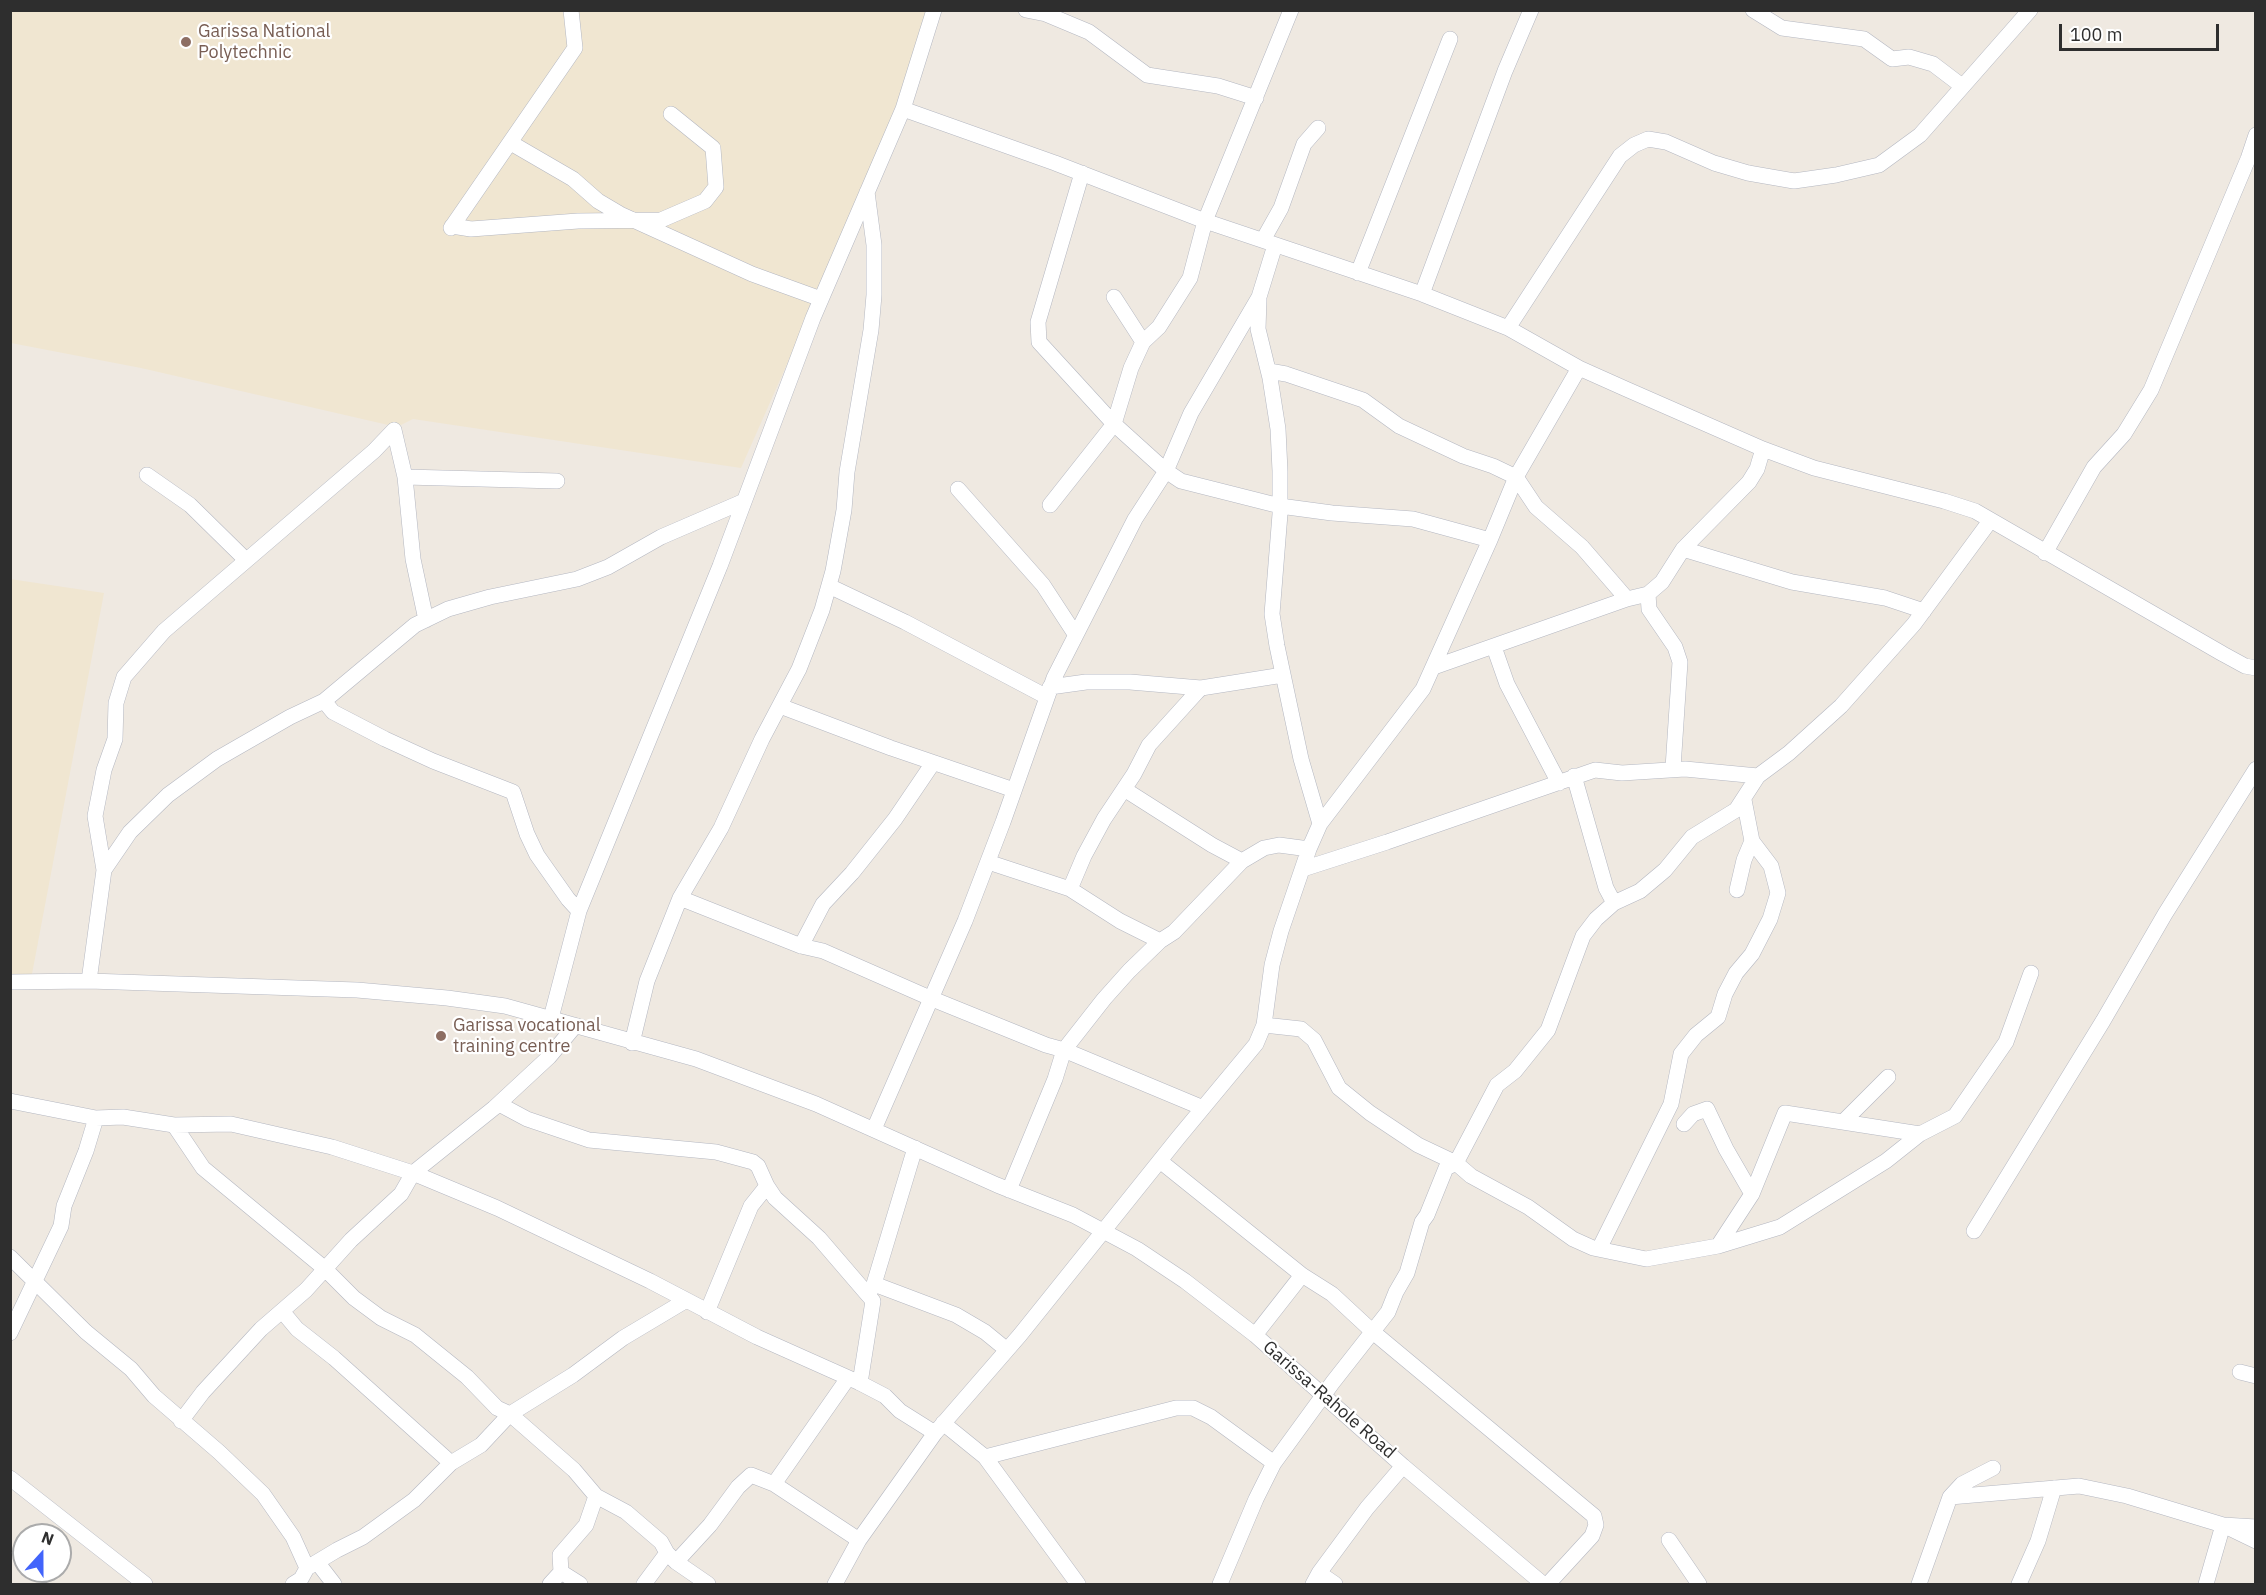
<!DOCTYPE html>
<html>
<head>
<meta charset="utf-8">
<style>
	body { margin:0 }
	#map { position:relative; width:2266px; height:1595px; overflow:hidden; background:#efe9e1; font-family:"IBM Plex Sans",sans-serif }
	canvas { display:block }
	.frame { position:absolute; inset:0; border:12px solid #2e2e2e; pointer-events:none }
	.north { position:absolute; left:12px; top:1523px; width:60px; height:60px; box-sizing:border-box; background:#fff; border:2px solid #ababab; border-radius:50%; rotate:21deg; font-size:16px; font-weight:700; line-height:24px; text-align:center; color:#2e2e2e }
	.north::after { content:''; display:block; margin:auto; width:21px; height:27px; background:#4264fb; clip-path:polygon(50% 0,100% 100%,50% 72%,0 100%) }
	.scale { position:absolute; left:2059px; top:24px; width:160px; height:27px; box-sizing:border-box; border:3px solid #2e2e2e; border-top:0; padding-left:8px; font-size:18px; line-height:21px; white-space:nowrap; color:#2e2e2e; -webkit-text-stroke:4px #fff; paint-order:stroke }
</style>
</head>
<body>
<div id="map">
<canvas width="2266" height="1595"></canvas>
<div class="frame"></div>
<div class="north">N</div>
<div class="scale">100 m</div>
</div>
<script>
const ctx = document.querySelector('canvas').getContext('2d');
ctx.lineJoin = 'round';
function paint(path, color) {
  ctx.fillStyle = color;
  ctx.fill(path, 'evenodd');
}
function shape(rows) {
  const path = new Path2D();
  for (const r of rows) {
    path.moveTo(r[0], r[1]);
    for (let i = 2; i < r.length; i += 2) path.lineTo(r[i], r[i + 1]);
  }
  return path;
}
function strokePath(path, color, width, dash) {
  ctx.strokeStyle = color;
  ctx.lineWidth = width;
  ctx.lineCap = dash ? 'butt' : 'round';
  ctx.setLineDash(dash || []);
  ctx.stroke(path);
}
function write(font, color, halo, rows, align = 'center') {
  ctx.font = font + ' "IBM Plex Sans",sans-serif';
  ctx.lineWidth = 4.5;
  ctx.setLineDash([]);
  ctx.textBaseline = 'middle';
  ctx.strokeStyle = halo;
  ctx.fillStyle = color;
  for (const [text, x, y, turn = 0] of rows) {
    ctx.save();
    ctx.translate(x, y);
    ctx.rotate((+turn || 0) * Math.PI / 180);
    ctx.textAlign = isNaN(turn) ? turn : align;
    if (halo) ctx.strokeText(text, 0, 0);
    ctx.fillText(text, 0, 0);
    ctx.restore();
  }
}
paint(shape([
	[10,11,935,11,826,276,741,468,413,419,397,427,141,368,11,343],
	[10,579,104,593,32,974,11,974]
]), '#f0e6d1');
const minor = shape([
	[1026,10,1046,14,1089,32,1147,75,1218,86,1256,98],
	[1753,10,1782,28,1864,39,1892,59,1909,57,1933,64,1962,86],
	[903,109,1055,163,1205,221,1422,294,1508,328,1579,368,1626,389,1763,449,1814,468,1944,501,1975,511,2223,654,2245,666,2256,668],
	[511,143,573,179,598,201,620,214,752,274,821,299],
	[1082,173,1038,322,1039,342,1114,424,1166,471,1181,481,1280,506,1332,513,1413,519,1490,540],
	[452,226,471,229,578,221,661,220,705,201,716,187,713,148,671,114],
	[451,228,575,48,571,10],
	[1263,240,1281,208,1304,144,1318,128],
	[1358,273,1450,39],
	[1422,294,1505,71,1531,10],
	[1114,297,1143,342],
	[1259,299,1258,329,1270,378,1278,429,1280,471,1280,514,1272,614,1277,646,1301,759,1320,824],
	[1508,328,1620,156,1634,145,1648,139,1666,142,1714,163,1748,173,1794,181,1836,175,1879,165,1920,135,2030,10],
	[1269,371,1286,374,1363,400,1399,426,1463,456,1493,466,1516,477,1536,507,1582,547,1627,599],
	[394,430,405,477,413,559,426,620],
	[147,475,190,505,246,560],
	[405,477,557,481],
	[958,489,1043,585,1075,634],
	[1050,505,1114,424,1131,368,1143,342,1159,327,1190,278,1205,221,1291,10],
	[1683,549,1792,582,1885,598,1924,611],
	[2045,553,2094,467,2124,434,2151,390,2248,159,2256,135],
	[829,586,905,622,1047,697],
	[1648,594,1649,609,1675,647,1680,662,1673,768],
	[1494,647,1507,684,1559,783],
	[1434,667,1627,599,1648,594,1662,582,1683,549,1749,482,1757,469,1763,449],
	[1050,687,1086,682,1130,682,1201,688],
	[324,701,333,712,385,739,433,761,513,792,527,834,537,855,568,899,579,911],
	[780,706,891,748,1014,790],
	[1574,776,1606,888,1614,903,1640,891,1665,870,1692,837,1736,810,1758,776],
	[1124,789,1212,845,1242,861],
	[988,862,1070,889,1120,921,1160,941],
	[1303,869,1387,842,1595,770,1622,773,1685,769,1758,776,1789,753,1841,706,1914,624,1990,521],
	[104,870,130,832,168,795,217,759,290,717,324,701,415,625,448,609,490,597,577,579,608,567,661,537,742,502],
	[1070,889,1084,856,1104,819,1134,774,1149,745,1197,692,1201,688,1283,675],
	[1737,890,1744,860,1752,841,1744,800],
	[680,898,801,946,823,951,930,998,1046,1045,1064,1050,1203,1108],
	[801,946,823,904,852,873,895,819,933,763],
	[89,981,104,870,95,816,104,770,115,739,116,703,124,677,164,631,374,451,394,430],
	[10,982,89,981,357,990,447,998,505,1006,696,1059,816,1104,997,1185,1073,1215,1137,1249,1185,1281,1255,1335,1403,1466,1543,1584],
	[551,1018,579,911,720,566,813,318,903,109,934,10],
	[1264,1025,1301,1029,1314,1040,1339,1088,1370,1113,1418,1145,1456,1163,1471,1176,1528,1207,1573,1239,1593,1248,1646,1259,1718,1246,1780,1227,1886,1161,1920,1134,1955,1116,2006,1042,2031,973],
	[632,1043,647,981,680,898,721,828,762,739,799,669,822,610,833,571,844,510,847,472,871,330,874,295,874,245,867,192],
	[10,1101,96,1118,123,1117,174,1125,231,1124,332,1147,413,1173,497,1208,650,1281,757,1337,860,1383,885,1396,900,1411,935,1433],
	[499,1104,527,1119,589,1140,716,1152,753,1162,758,1166,767,1186,775,1198,819,1238,868,1295],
	[1843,1122,1888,1077],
	[1684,1124,1693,1114,1707,1109,1726,1149,1752,1194],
	[174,1125,203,1168,324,1268,354,1298,381,1318,415,1335,467,1377,497,1408,510,1414,574,1470,596,1496,626,1512,661,1542,667,1553,676,1562,708,1584],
	[874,1129,965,921,1003,822,1054,678,1135,519,1166,471,1191,413,1259,297,1275,245],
	[1160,1161,1302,1275,1332,1294,1373,1332,1594,1516,1596,1525,1592,1536,1548,1584],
	[1009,1190,1055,1079,1064,1050,1104,999,1129,971,1160,941,1174,932,1242,861,1264,848,1279,845,1309,849],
	[1974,1231,2103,1021,2165,914,2256,769],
	[1718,1246,1752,1194,1785,1113,1920,1134],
	[1599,1249,1671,1104,1681,1054,1696,1035,1718,1017,1725,994,1736,973,1752,954,1770,919,1778,893,1771,866,1752,841],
	[10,1257,86,1332,131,1369,154,1396,219,1452,263,1494,293,1537,307,1568],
	[874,1284,956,1315,985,1332,1007,1350],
	[282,1311,297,1329,334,1358,451,1463],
	[707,1312,751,1206,767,1186],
	[10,1333,61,1226,64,1206,86,1151,96,1118],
	[1255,1335,1302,1275],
	[2240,1372,2256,1376],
	[860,1383,873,1301,868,1295,874,1284,915,1148],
	[181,1421,203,1392,261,1329,306,1290,351,1240,401,1194,413,1173,494,1108,549,1057,575,1026],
	[943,1423,985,1457,1078,1584],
	[985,1457,1176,1408,1193,1408,1211,1417,1274,1463],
	[10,1478,145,1584],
	[774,1484,848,1378],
	[1950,1497,2079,1486,2127,1496,2223,1525,2256,1527],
	[1669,1540,1699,1584],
	[317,1562,334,1584],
	[676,1562,710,1525,738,1487,751,1475,774,1484,859,1540],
	[561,1572,580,1584],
	[1319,1573,1367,1508,1403,1466],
	[293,1584,301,1579,307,1568,337,1550,363,1537,414,1500,451,1463,481,1445,510,1414,573,1375,623,1338,685,1301],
	[550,1584,561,1572,560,1555,586,1525,596,1496],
	[644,1584,667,1553],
	[835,1584,859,1540,935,1433,1020,1335,1178,1138,1256,1044,1264,1025,1272,965,1281,931,1309,849,1320,824,1423,689,1490,540,1516,477,1579,368],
	[1220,1584,1256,1499,1274,1463,1333,1382,1388,1312,1396,1292,1407,1273,1422,1222,1427,1215,1446,1168,1456,1163,1497,1085,1515,1071,1548,1030,1583,936,1596,919,1614,903],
	[1313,1584,1319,1573,1335,1584],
	[1919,1584,1950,1497,1962,1484,1993,1468],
	[2019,1584,2038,1541,2054,1488],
	[2206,1584,2223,1525,2256,1541]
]);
strokePath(minor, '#b4b7c1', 16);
strokePath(minor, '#fff', 15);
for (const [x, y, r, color] of [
	[186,42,6,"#8d6e63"],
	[441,1036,6,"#8d6e63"]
]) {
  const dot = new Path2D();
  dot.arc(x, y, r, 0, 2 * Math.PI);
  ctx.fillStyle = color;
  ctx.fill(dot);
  strokePath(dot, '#fff', 2);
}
write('18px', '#785e54', '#fff', [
	["Garissa National",198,32],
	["Polytechnic",198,53],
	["Garissa vocational",453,1026],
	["training centre",453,1047]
], 'left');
write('18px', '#2e2e2e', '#fff', [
	["Garissa-Rahole Road",1329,1400,41]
]);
</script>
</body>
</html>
